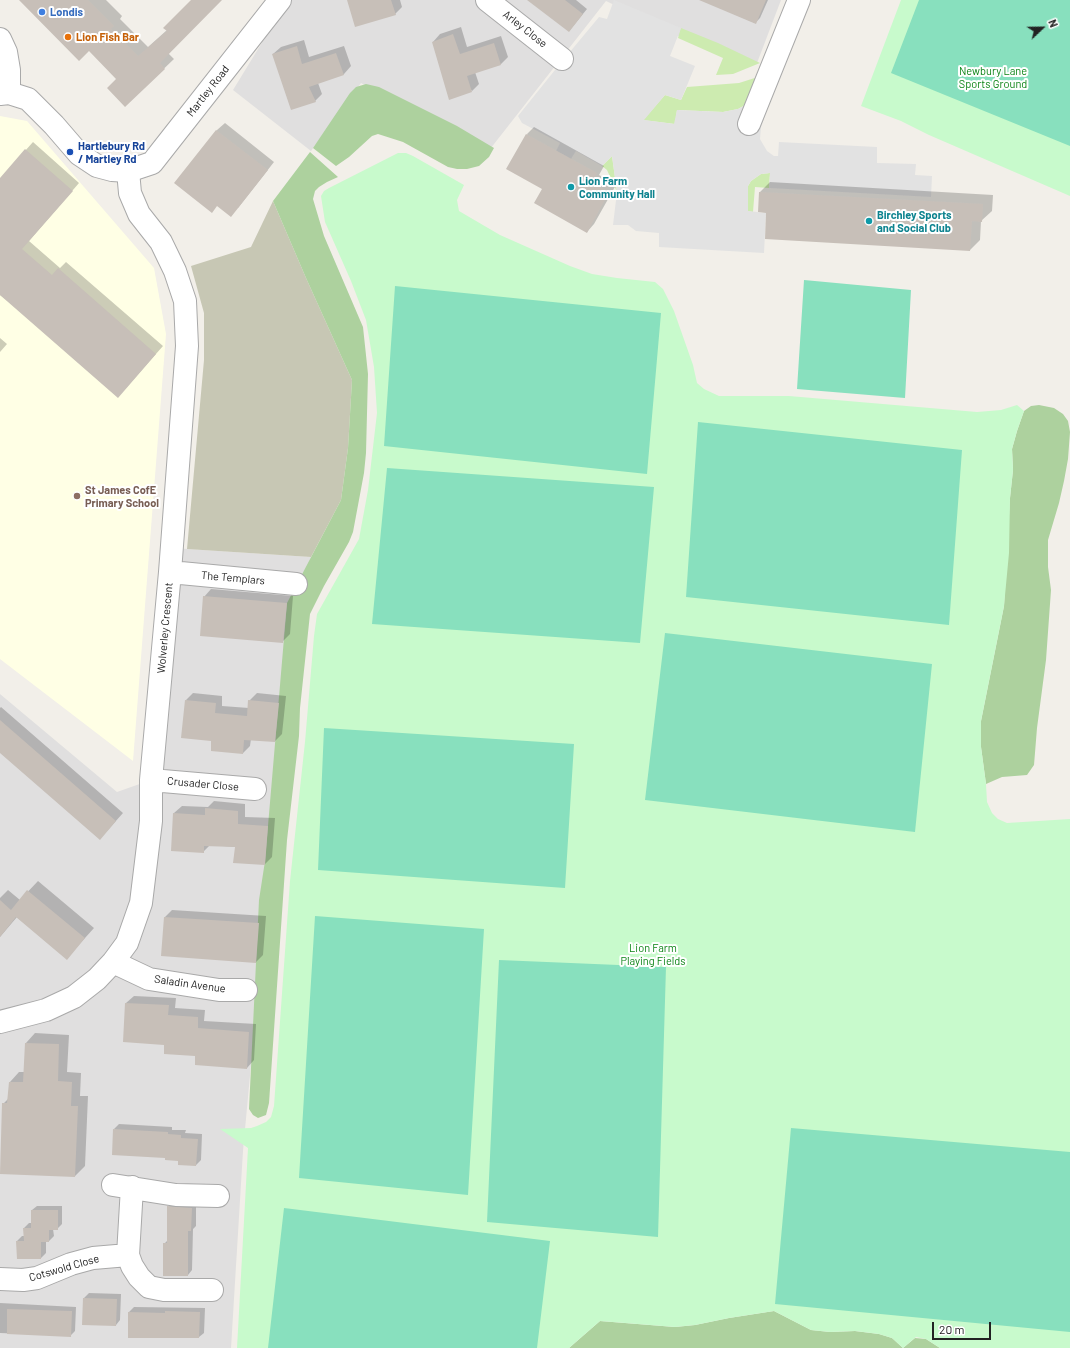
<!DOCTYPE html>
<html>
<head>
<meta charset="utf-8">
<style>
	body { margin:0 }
	#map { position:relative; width:1070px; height:1348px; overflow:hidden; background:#f2efe9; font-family:Barlow,sans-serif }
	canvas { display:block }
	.north { position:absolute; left:1022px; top:8px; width:40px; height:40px; -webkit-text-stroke:3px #fff; paint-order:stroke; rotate:68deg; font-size:11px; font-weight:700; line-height:16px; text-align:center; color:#222 }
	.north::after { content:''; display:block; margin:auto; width:14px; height:18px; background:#222; clip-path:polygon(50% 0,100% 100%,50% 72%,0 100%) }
	.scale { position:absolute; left:932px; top:1322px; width:59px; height:18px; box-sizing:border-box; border:2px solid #222; border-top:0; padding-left:5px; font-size:12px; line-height:14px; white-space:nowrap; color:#222; -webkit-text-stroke:3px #fff; paint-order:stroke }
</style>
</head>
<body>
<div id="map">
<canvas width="1070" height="1348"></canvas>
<div class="north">N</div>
<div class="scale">20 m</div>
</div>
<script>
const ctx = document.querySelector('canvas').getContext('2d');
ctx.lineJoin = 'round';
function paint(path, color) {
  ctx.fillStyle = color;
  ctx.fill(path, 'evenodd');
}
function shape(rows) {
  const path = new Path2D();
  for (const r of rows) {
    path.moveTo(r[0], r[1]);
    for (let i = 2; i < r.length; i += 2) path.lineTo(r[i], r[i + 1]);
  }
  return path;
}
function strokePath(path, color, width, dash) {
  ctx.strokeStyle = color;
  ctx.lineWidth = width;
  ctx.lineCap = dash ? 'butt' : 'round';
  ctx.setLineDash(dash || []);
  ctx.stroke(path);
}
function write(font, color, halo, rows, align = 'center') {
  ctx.font = font + ' Barlow,sans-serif';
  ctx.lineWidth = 4;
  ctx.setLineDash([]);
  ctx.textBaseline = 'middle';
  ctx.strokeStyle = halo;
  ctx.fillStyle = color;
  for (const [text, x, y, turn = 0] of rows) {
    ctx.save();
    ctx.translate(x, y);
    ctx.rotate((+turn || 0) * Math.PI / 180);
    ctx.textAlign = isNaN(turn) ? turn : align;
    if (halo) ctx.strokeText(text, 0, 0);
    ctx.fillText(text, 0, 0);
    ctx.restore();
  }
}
paint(shape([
	[288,0,781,0,757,63,689,41,606,1,487,153,361,83,311,151,233,90],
	[172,548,311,557,273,826,243,1151,231,1348,0,1348,0,694,117,792,151,780]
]), '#e0dfdf');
paint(shape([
	[0,116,27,121,154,268,166,334,133,761,0,659]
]), '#ffffe5');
paint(shape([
	[273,201,306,278,352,380,348,448,341,500,311,557,187,549,204,360,204,313,191,266,251,247]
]), '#c7c7b4');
paint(shape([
	[681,28,718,43,760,63,733,74,716,75,723,58,678,38],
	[761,76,749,103,738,109,723,112,677,110,675,124,643,120,665,95,681,100,687,87,739,83],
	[612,156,617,192,607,170,602,166],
	[770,173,769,188,755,187,753,212,747,211,748,186,751,181,761,174]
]), '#cdebb0');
paint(shape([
	[366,84,379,87,457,126,494,148,489,157,479,166,467,169,457,169,448,167,403,142,378,134,372,136,349,157,336,166,313,148,350,93,356,87],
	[310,152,338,177,327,182,319,187,315,191,313,199,324,236,363,327,368,374,366,453,364,473,353,532,349,542,324,586,310,614,300,708,299,736,287,840,269,1103,266,1115,258,1118,253,1115,249,1109,259,900,265,861,287,603,341,500,348,448,352,380,306,278,273,201],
	[1039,405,1054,408,1063,414,1068,421,1070,432,1068,459,1064,481,1059,503,1048,540,1048,567,1051,590,1046,660,1037,728,1034,765,1027,775,1002,777,986,784,981,747,981,721,1004,606,1010,498,1013,470,1012,449,1017,431,1024,411,1031,406],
	[774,1311,811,1330,830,1332,855,1331,879,1334,892,1338,903,1348,569,1348,600,1321,675,1327,695,1325,729,1318],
	[915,1338,926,1339,940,1348,903,1348]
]), '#add19e');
paint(shape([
	[901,0,1070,0,1070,196,929,135,901,121,861,106],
	[398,153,406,153,413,156,464,185,457,200,459,211,500,235,570,266,592,274,617,278,655,282,663,289,674,311,693,365,697,383,704,389,719,396,789,396,977,412,1001,410,1017,405,1024,411,1017,431,1012,449,1013,470,1010,498,1009,553,1004,606,981,721,981,747,986,784,987,802,992,813,998,819,1007,823,1070,819,1070,1348,940,1348,926,1339,916,1337,903,1348,892,1338,879,1334,855,1331,830,1332,811,1330,774,1311,729,1318,695,1325,675,1327,600,1321,569,1348,237,1348,248,1148,220,1129,251,1128,257,1126,266,1122,271,1117,274,1106,290,881,305,742,314,636,317,614,359,539,368,490,377,413,374,367,366,320,351,281,325,222,321,196,324,191,329,188]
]), '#c8facc');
paint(shape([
	[919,0,1070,0,1070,146,891,73],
	[804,280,911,290,905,398,797,389],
	[395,286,661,313,647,474,384,446],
	[698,422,962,450,949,625,686,597],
	[387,468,654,487,640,643,372,624],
	[665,633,932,664,915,832,645,800],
	[324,728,574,744,565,888,318,870],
	[315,916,484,929,468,1195,299,1178],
	[499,960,666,967,658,1237,487,1222],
	[791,1128,1070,1152,1070,1332,775,1304],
	[284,1208,550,1241,537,1348,268,1348]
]), '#88e0be');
paint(shape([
	[614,0,681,28,670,56,695,66,681,100,665,95,644,120,674,124,677,110,723,112,738,109,749,103,765,115,761,127,760,139,767,151,774,156,778,156,779,142,877,147,877,163,916,164,915,175,932,176,931,197,769,188,770,173,761,174,751,181,748,186,748,211,766,213,764,253,659,247,659,233,636,231,628,225,613,225,617,192,612,156,602,166,576,151,571,159,556,151,560,143,522,123,518,116,559,65,599,17,607,19]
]), '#e2e2e2');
paint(shape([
	[20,0,106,0,122,16,120,19,148,47,167,30,192,0,220,0,168,53,174,59,125,106,117,79,89,50],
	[348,0,400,0,402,7,395,14],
	[535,0,576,0,587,9,569,31],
	[702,0,768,0,760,18,755,23],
	[461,27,467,47,501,36,508,57,501,64,475,72,479,84,472,91,433,42,440,34],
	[304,40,309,57,344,46,351,66,344,74,318,83,322,94,315,101,273,54,281,47],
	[225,123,274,162,238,208,218,205,176,183,217,130],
	[534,127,604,166,599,175,616,185,594,224,587,232,543,188,527,134],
	[33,142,79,183,29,241,60,268,66,262,163,346,125,389,0,295,0,179],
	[770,182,993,195,992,211,981,221,980,240,970,250,767,212,760,192],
	[0,338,7,344,0,352],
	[211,589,293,596,290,634,283,641,204,597],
	[193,693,222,696,222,706,249,708,249,701,257,693,286,696,282,734,275,741,251,739,250,746,243,753,212,740,186,700],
	[1,707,123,813,107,831,0,752,0,708],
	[214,801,245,804,245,817,275,818,272,857,265,864,236,847,210,845,203,852,172,850,174,813,182,806,208,807],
	[38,881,94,928,67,958,17,917,0,937,0,898,8,890,20,900],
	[172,910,266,916,263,955,256,962,162,955,165,917],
	[134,996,176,998,175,1008,205,1010,204,1021,256,1024,254,1060,247,1068,196,1055,165,1044,124,1041,126,1003],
	[35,1033,69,1035,67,1072,81,1073,80,1096,88,1096,85,1166,75,1176,1,1173,3,1104,9,1098,10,1082,19,1072,25,1072,26,1043],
	[119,1124,172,1127,172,1130,186,1130,185,1133,202,1134,201,1160,196,1165,166,1157,114,1129],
	[173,1202,196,1203,196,1226,193,1229,192,1270,188,1275,164,1244,168,1240,168,1207],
	[37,1206,62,1206,62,1224,57,1229,53,1229,54,1236,49,1241,46,1241,46,1253,41,1258,17,1241,22,1236,24,1236,24,1228,29,1223,32,1223,32,1210],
	[89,1293,121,1294,120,1320,116,1325,84,1298],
	[0,1303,76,1307,75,1331,70,1336,0,1333],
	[134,1307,205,1308,204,1333,199,1337,129,1337,129,1312]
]), '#0003');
paint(shape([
	[19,0,88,0,114,26,111,29,138,56,167,31,163,28,191,0,222,0,160,63,165,69,125,107,107,88,116,79,89,51,79,61],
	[347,0,391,0,396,15,355,27],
	[527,0,565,0,583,14,569,32],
	[699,0,766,0,756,24],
	[453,34,460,54,494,43,501,65,467,76,472,92,449,100,432,42],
	[297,46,302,64,336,53,344,75,309,87,316,102,291,110,272,54],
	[216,130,268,170,231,217,217,206,212,213,174,183],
	[526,134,597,173,592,183,609,192,587,233,534,203,542,189,506,169],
	[25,149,73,191,22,249,52,275,58,268,156,354,118,398,0,295,0,178],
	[759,192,983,204,982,222,972,221,970,251,765,239,766,213,758,212],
	[203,596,287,603,283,643,200,636],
	[185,700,216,703,215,713,247,716,248,700,279,703,275,742,244,740,243,754,211,751,211,741,181,738],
	[0,720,116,821,100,840,0,753],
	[205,808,238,811,238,824,268,826,265,865,233,863,235,847,204,846,204,853,171,851,173,813,205,815],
	[27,890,85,938,67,960,16,917,0,937,0,900,11,910],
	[164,917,259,923,256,963,161,956],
	[125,1003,169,1005,168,1015,198,1017,198,1028,249,1032,247,1069,195,1065,195,1056,164,1054,164,1045,123,1042],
	[25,1043,59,1044,58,1081,72,1082,71,1106,78,1106,75,1177,0,1174,2,1103,7,1103,9,1082,23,1082],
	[113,1129,168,1132,168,1134,181,1135,181,1138,198,1139,196,1166,178,1165,178,1161,165,1160,165,1158,112,1155],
	[167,1206,192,1208,191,1231,188,1231,188,1276,163,1276,163,1243,167,1243],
	[31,1210,58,1210,58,1230,49,1230,49,1242,41,1242,41,1259,17,1259,16,1241,24,1241,23,1228,31,1228],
	[83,1298,117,1299,116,1326,82,1325],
	[7,1309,72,1311,71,1337,7,1334],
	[165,1311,200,1312,199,1338,128,1338,128,1312,165,1313]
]), '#c7bfb8');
const minor = shape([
	[487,0,562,59],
	[0,39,6,52,9,70,9,93],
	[749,124,799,0],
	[170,572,296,584],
	[151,780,255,789],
	[113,962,149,979,219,990,246,990],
	[0,1022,46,1010,74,997,97,979,113,962,127,943,141,903,151,821,151,780,170,572,187,346,185,301,175,271,161,242,139,214,130,193,128,171],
	[113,1185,176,1195,218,1196],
	[132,1187,128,1255,132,1266,139,1277,149,1287,164,1290,212,1290],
	[0,1279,23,1280,37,1278,71,1264,93,1258,128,1255]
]);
const tertiary = shape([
	[0,94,9,93,28,99,54,125,79,154,97,166,112,170,128,171,152,163,280,0]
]);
strokePath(minor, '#a9a9a9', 24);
strokePath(tertiary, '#a9a9a9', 24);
strokePath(minor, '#fff', 22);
strokePath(tertiary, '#fff', 22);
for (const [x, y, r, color] of [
	[42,12,4,"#3f7fe0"],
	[68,37,4,"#e8710a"],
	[70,152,4,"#1a4fb4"],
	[571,187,4,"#0f9aa8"],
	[869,221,4,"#0f9aa8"],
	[77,496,4,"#8d6e63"]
]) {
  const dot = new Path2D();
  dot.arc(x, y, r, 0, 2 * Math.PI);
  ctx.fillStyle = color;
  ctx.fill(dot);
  strokePath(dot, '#fff', 1.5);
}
write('bold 11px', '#366cbe', '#fff', [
	["Londis",50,12]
], 'left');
write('11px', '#222', '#fff', [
	["Arley Close",525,29,38],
	["Martley Road",208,91,-52],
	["The Templars",233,578,5],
	["Wolverley Crescent",165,628,-85],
	["Crusader Close",203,784,5],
	["Saladin Avenue",190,984,8],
	["Cotswold Close",64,1268,-16]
]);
write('bold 11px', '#c56008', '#fff', [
	["Lion Fish Bar",76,37]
], 'left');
write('11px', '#0c8416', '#fff', [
	["Newbury Lane",993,71],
	["Sports Ground",993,84],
	["Lion Farm",653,948],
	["Playing Fields",653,961]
]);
write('bold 11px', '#164399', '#fff', [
	["Hartlebury Rd",78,146],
	["/ Martley Rd",78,159]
], 'left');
write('bold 11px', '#0d838f', '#fff', [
	["Lion Farm",579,181],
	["Community Hall",579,194],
	["Birchley Sports",877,215],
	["and Social Club",877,228]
], 'left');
write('bold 11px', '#785e54', '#fff', [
	["St James CofE",85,490],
	["Primary School",85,503]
], 'left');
</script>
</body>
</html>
